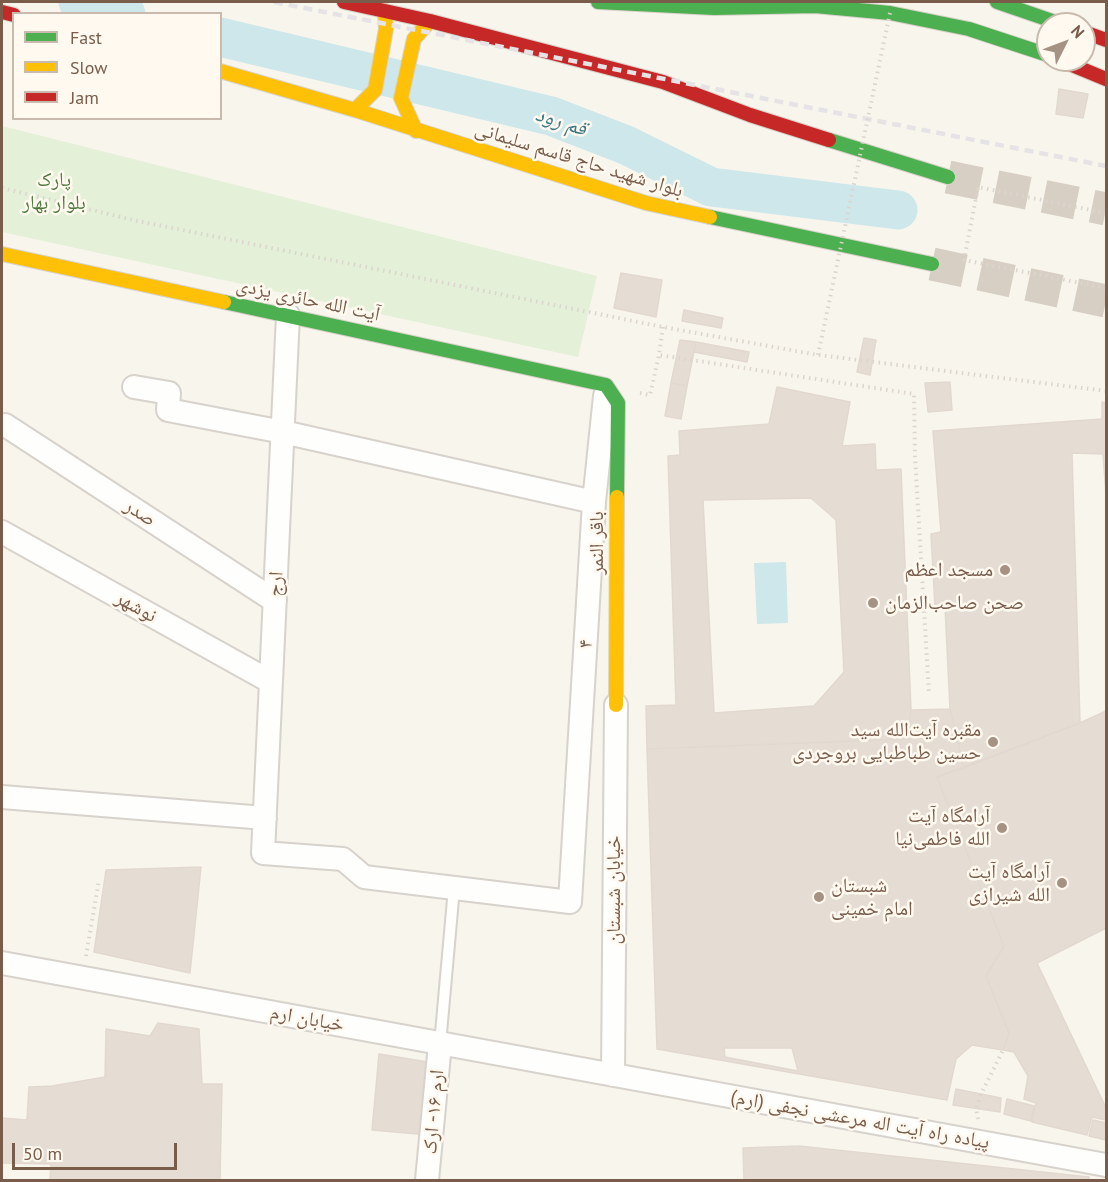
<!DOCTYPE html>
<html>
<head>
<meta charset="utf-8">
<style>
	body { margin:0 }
	#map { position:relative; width:1108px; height:1182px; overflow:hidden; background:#f8f5ed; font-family:"PT Sans",sans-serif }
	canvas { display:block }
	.frame { position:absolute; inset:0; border:3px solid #795c4a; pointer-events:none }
	.legend { position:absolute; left:12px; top:12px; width:210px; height:108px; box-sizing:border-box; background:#fff9ef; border:2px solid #c9baad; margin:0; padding:8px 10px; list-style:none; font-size:18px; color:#795c4a }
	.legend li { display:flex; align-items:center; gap:12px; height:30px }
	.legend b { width:30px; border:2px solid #c9baad }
	.north { position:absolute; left:1036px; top:12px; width:60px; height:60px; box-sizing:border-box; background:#fff9ef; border:2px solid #c9baad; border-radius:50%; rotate:48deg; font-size:16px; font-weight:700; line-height:24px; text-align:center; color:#795c4a }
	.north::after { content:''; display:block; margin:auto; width:21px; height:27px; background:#a59283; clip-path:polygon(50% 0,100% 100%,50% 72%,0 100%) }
	.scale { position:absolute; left:12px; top:1143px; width:165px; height:27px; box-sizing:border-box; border:3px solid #795c4a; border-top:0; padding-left:8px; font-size:18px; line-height:21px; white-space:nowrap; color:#795c4a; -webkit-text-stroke:4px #fff9ef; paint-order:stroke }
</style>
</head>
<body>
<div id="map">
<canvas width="1108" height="1182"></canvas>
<div class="frame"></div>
<ul class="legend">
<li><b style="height:8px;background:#4caf50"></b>Fast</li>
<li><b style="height:8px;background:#ffc107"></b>Slow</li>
<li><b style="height:8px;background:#c62828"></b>Jam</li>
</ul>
<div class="north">N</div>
<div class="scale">50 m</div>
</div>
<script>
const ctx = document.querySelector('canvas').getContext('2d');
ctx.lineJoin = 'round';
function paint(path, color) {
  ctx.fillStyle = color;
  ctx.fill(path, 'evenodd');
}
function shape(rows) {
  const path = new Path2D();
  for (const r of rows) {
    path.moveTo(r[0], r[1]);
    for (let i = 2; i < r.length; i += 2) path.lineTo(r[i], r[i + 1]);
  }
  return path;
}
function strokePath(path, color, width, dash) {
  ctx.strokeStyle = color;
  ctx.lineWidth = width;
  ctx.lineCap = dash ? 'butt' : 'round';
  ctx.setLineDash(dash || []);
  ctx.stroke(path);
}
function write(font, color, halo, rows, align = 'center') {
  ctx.font = font + ' "PT Sans","Noto Naskh Arabic",sans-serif';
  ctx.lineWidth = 5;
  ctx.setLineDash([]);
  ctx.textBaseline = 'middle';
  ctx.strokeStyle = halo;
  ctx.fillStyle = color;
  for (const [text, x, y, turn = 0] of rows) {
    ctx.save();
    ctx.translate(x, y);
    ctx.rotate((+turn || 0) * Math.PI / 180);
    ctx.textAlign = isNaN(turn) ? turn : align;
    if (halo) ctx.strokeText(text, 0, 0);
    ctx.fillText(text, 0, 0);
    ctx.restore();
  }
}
paint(shape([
	[2,126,597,276,578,357,2,232]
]), '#e4f0d7');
paint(shape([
	[786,562,788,623,757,624,754,563]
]), '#cde7ea');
strokePath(shape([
	[78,2,126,14],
	[220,37,551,116,626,145,711,187,898,210]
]), '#cde7ea', 39);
const building = shape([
	[1059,89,1088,94,1083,118,1056,114,1059,89],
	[621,273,662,280,656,317,614,308,621,273],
	[684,310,723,318,721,328,682,321,684,310],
	[864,338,876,340,870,375,857,372,864,338],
	[680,340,696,342,687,386,671,383,680,340],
	[696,342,749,352,747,362,694,352,696,342],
	[950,382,952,410,928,412,925,383,950,382],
	[671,383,687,386,681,419,665,416,671,383],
	[777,387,850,402,842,446,875,444,876,470,901,469,911,710,908,739,647,749,646,706,676,705,668,456,680,455,679,431,769,424,777,387],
	[811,498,836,520,844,672,814,706,714,713,703,500,811,498],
	[1102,402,1106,403,1106,494,1103,454,1072,453,1080,723,964,768,950,709,945,607,935,607,931,534,941,532,933,431,1102,419,1102,402],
	[950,709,964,768,937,777,1004,946,986,976,1009,1033,1003,1050,972,1045,956,1059,947,1100,657,1049,647,749,908,739,911,710,950,709],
	[724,1048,792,1048,798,1071,725,1057,724,1048],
	[1106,711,1106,928,1037,963,1106,1108,1106,1120,1092,1117,1087,1135,1032,1122,1036,1103,1024,1099,1028,1076,1014,1052,1003,1050,1009,1033,986,976,1004,946,937,777,1080,723,1106,711],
	[201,867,190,973,94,952,106,870,201,867],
	[158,1023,199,1029,202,1084,222,1084,220,1180,50,1180,51,1164,2,1163,2,1118,27,1120,29,1087,52,1086,105,1077,106,1029,150,1036,158,1023],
	[379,1054,434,1063,429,1135,372,1130,379,1054],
	[956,1089,1001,1098,1000,1112,953,1105,956,1089],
	[1007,1099,1034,1106,1031,1121,1004,1114,1007,1099],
	[1093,1120,1106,1123,1106,1140,1089,1136,1093,1120],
	[799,1146,1089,1177,1089,1180,744,1180,743,1148,799,1146]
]);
paint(building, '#e5ddd4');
strokePath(building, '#e2d8cf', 1.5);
strokePath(shape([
	[948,177,1106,209],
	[932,264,1106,301]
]), '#d8cfc4', 33, [33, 16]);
const lane = shape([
	[440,1044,454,888]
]);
const street = shape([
	[288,315,263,853,343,859,364,877,570,902,594,502,605,396],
	[134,387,169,393,168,410,283,432,594,502],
	[5,425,275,601],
	[2,532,271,682],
	[2,797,265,818],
	[2,963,1106,1165],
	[613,1075,616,705],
	[427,1180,440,1044]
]);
const fast = shape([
	[598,2,714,8,815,6,890,13,969,29,1048,55],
	[997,2,1061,24],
	[829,140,948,177],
	[710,217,932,264],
	[224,302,606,385,618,403,617,497]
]);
const slow = shape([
	[220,71,355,110,646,203,710,217],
	[355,110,375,90,386,29,385,11],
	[416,131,401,98,414,39,430,21],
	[2,254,224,302],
	[616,705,617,497]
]);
const jam = shape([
	[344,2,430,21,663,82,750,115,829,140],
	[2,12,14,15],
	[1084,32,1106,40],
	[1060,60,1106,79]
]);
strokePath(lane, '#d7d2cb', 14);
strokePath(street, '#d7d2cb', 26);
strokePath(fast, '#d8d1c9', 16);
strokePath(slow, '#d8d1c9', 16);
strokePath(jam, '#d8d1c9', 16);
strokePath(shape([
	[2,188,133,220,663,327,818,355,1106,391],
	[1106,213,978,187,964,260,1106,288],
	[663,327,659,355,914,394,915,456,929,694],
	[640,393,650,395,659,355],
	[86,956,99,880],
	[978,1119,976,1108,981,1094,1003,1050]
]), '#dbd5ce', 4, [1.5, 4.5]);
strokePath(lane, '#fefefc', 10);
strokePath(street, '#fefefc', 22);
strokePath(fast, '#4caf50', 14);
strokePath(slow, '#ffc107', 14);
strokePath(jam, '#c62828', 14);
strokePath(shape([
	[274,2,1106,166]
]), '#e5e3e5', 4.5, [9, 6]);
strokePath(shape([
	[818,355,890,13]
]), '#dbd5ce', 4, [1.5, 4.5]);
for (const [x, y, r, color] of [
	[1005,570,6,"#a59283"],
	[873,603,6,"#a59283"],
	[993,742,6,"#a59283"],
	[1002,828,6,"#a59283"],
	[1062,883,6,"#a59283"],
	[819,897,6,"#a59283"]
]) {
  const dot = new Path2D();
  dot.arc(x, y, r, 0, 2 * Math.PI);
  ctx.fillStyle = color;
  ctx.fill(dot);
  strokePath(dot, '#fff9ef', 2);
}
write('20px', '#795c4a', '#fff9ef', [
	["بلوار شهید حاج قاسم سلیمانی",579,160,17],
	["آیت الله‌ حائری‌ یزدی",308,300,12],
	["صدر",140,513,33],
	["باقر النمر",597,543,-90],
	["ارج",276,584,-87],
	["نوشهر",136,607,29],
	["۴",586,644,-87],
	["خیابان شبستان",614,890,-90],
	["خیابان ارم",307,1019,10],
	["ارم ۱۶- ارک",434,1112,-85],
	["پیاده راه آیت اله مرعشی نجفی (ارم)",860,1120,10]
]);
write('20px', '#4e7a3f', '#fff9ef', [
	["پارک",54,180],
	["بلوار بهار",54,203]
]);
write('20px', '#795c4a', '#fff9ef', [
	["مسجد اعظم",993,570],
	["صحن صاحب‌الزمان",885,603,"left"],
	["مقبره آیت‌الله سید",981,730],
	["حسین طباطبایی بروجردی",981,753],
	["آرامگاه آیت",990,816],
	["الله فاطمی‌نیا",990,839],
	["آرامگاه آیت",1050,872],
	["الله شیرازی",1050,895],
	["شبستان",831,886,"left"],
	["امام خمینی",831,909,"left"]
], 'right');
write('italic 21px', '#3f7986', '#fff9ef', [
	["قم رود",561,122,18]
]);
</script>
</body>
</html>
